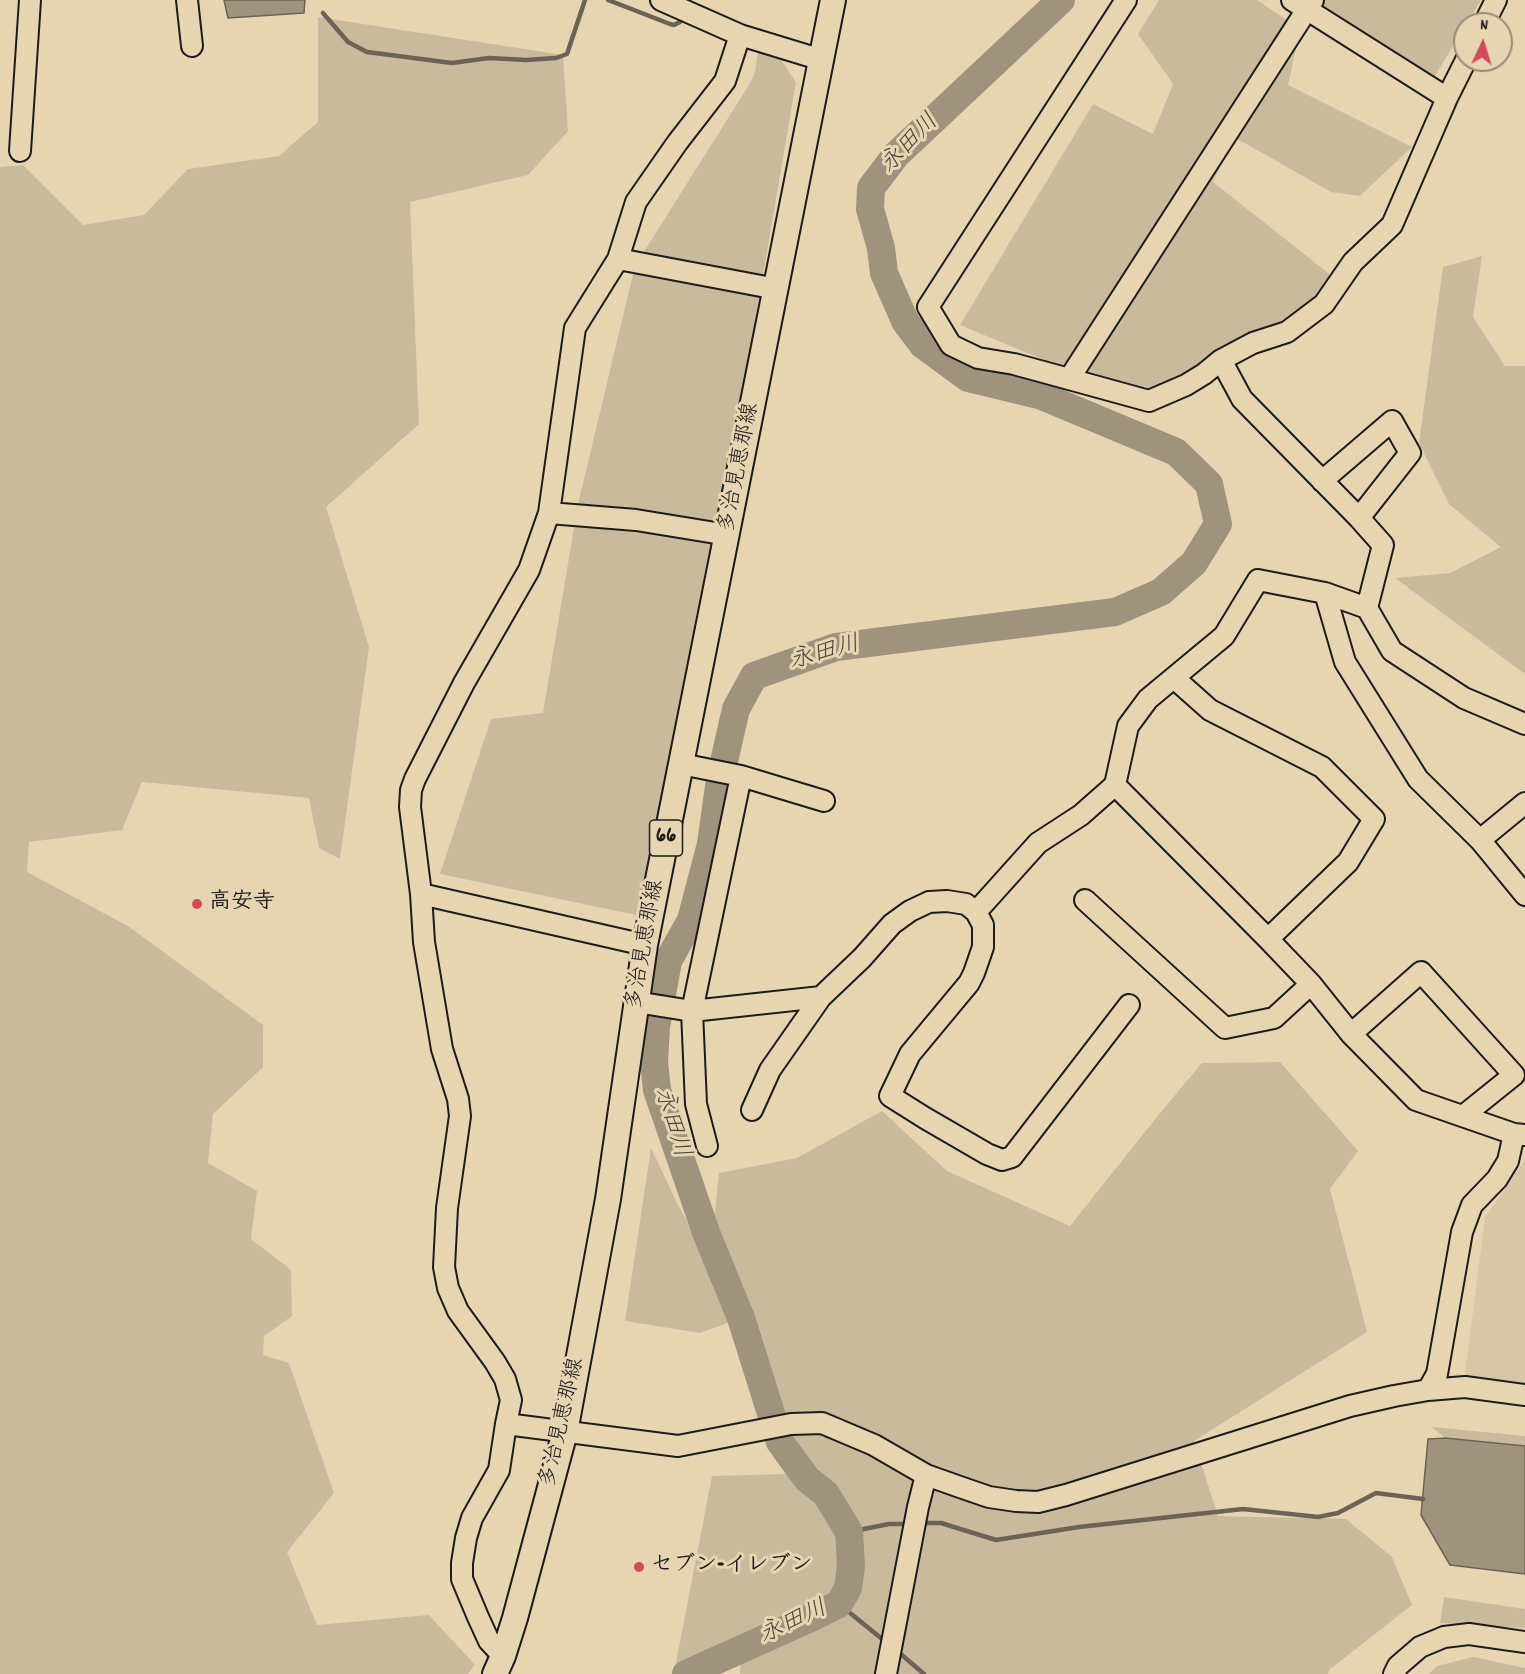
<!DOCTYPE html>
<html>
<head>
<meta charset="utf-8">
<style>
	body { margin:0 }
	#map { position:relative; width:1525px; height:1674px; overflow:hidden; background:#e7d5b2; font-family:Dekko,sans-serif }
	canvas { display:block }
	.north { position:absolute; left:1453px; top:12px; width:60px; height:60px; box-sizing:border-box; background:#e7d5b2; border:2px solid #968b76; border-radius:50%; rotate:4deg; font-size:16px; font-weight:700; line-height:24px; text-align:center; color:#1c1c1c }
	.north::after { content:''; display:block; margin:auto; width:21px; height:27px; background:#d1495b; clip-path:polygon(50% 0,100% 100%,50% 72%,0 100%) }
</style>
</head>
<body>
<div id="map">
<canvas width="1525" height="1674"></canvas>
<div class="north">N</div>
</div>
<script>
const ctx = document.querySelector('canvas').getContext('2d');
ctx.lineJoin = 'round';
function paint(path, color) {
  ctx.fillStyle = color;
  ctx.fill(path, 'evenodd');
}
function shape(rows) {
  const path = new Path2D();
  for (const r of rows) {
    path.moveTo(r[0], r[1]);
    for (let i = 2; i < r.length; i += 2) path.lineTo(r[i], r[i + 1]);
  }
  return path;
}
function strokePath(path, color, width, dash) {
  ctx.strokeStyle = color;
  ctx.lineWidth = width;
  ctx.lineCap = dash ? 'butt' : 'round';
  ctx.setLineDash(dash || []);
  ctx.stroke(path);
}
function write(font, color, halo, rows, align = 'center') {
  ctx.font = font + ' Dekko,"Klee One",sans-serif';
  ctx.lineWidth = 6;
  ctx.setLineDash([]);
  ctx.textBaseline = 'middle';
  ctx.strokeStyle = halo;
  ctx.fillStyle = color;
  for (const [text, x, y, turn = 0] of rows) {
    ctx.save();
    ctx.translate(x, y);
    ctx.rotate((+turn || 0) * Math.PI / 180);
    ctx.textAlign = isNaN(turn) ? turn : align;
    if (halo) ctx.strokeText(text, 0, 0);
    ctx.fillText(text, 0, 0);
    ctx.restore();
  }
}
paint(shape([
	[1525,1160,1525,1393,1463,1389,1485,1217]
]), '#d8c7a7');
paint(shape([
	[1159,0,1257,0,1300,29,1288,85,1412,147,1360,196,1331,192,1234,137,1213,182,1337,280,1222,371,1162,406,1073,372,960,325,1093,104,1153,134,1173,84,1138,34],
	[1305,0,1481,0,1430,84],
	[318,17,563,55,568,131,528,175,410,202,419,424,326,507,369,647,340,859,319,848,309,798,142,782,122,830,29,842,27,872,128,926,263,1025,263,1067,213,1114,208,1163,257,1191,251,1239,291,1270,292,1316,264,1336,263,1355,289,1363,334,1493,287,1552,317,1625,429,1615,475,1665,468,1674,0,1674,0,167,23,165,83,225,144,215,188,169,279,156,318,122],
	[758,51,779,57,796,82,711,579,636,915,440,874,491,719,543,713,578,504,635,266,752,80,755,72],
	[1482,256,1473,317,1505,366,1525,366,1525,674,1395,578,1450,573,1501,547,1449,504,1419,443,1443,267],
	[1280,1062,1358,1151,1330,1189,1367,1332,1194,1441,1218,1516,1346,1519,1392,1557,1412,1605,1329,1670,1328,1674,740,1674,741,1657,744,1646,674,1673,712,1476,785,1474,736,1320,700,1333,625,1321,651,1148,677,1203,727,1293,712,1243,719,1173,797,1158,882,1111,947,1171,1070,1226,1156,1118,1202,1063],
	[1432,1427,1525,1436,1525,1446,1445,1438],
	[1444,1597,1525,1609,1525,1628,1440,1623],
	[1473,1657,1525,1668,1525,1674,1429,1674,1437,1666]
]), '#caba9d');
const water = shape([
	[224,0,305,0,304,13,228,18,224,0],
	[1445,1438,1525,1446,1525,1574,1450,1565,1421,1515,1428,1439,1445,1438]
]);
paint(water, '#9f937d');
strokePath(water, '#6b6356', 1.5);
strokePath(shape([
	[608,0,670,24,674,25,680,22],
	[323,13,348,42,367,52,452,63,489,58,526,60,556,58,567,54,585,0],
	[921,1523,941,1523,996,1540,1079,1527,1243,1509,1318,1517,1338,1513,1376,1493,1423,1499],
	[849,1532,889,1524,909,1524],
	[839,1604,887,1643],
	[896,1650,924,1674]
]), '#6b6356', 4.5);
strokePath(shape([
	[686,1674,813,1617,839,1604,848,1588,851,1566,849,1532,826,1494,807,1479,780,1442,741,1318,707,1235,657,1090,654,1062,656,1027,668,961,691,920,711,844,720,779,736,709,754,676,836,647,1115,612,1161,592,1194,563,1218,524,1209,484,1176,452,1042,396,968,378,923,345,905,321,884,273,881,248,870,209,871,188,896,155,1061,0]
]), '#9f937d', 28);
const minor = shape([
	[187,0,192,46],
	[661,0,740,35,822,60],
	[1292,0,1447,98],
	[1484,24,1496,0],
	[740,35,725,81,677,143,636,202,618,259,575,328,549,513,529,570,464,683,415,779,411,790,410,807,421,894,424,942,442,1049,458,1099,460,1116,447,1208,444,1267,448,1288,458,1311,495,1362,505,1379,511,1400,506,1424,678,1446,791,1424,822,1423,874,1445,926,1475,960,1487,989,1497,1016,1501,1038,1502,1066,1495,1350,1406,1394,1396,1428,1390,1465,1387,1525,1395],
	[20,151,30,0],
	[618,259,777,289],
	[1221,360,1204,374,1186,385,1149,401,1069,379,1313,0],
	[1069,379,1014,364,978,358,951,345,928,307,1126,0],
	[1322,481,1392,421,1410,453,1359,518],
	[549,513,636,520,728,535],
	[1325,593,1345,662,1418,779,1480,840,1525,895],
	[1367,608,1383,545,1359,518,1242,399,1221,360,1253,343,1287,332,1324,304,1353,262,1392,225,1447,98,1466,60],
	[1174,678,1210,710,1322,767,1374,819,1348,862,1268,939],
	[681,764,741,776],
	[1115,785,1268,939,1311,984,1351,1034,1416,1100,1514,1134,1525,1135],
	[1480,840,1525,803],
	[421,894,645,945],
	[1085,900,1225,1028,1274,1018,1311,984],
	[976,912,983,925,983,947,974,973,969,983,910,1054,890,1096,925,1118,987,1154,1002,1160,1012,1157,1129,1005],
	[636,1002,692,1011,821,997,862,958,892,924,910,911,929,902,947,901,966,904,976,912,1038,843,1081,815,1115,785,1128,726,1148,699,1224,636,1258,580,1325,593,1367,608,1392,651,1464,698,1525,724],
	[1351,1034,1421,972,1514,1075,1463,1116],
	[752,1110,770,1070,821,997],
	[707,1146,696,1104,692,1011,741,776,824,801],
	[1428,1390,1437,1374,1462,1232,1472,1205,1497,1179,1508,1161,1514,1134],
	[503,1656,489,1641,478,1617,462,1579,462,1563,466,1538,472,1518,499,1470,506,1424],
	[886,1674,918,1507,926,1475],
	[1394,1674,1398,1666,1420,1647,1444,1637,1469,1634,1525,1642]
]);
const major = shape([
	[495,1674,503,1656,515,1618,565,1432,608,1199,645,945,833,0]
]);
strokePath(minor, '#1c1c1c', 24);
strokePath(major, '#1c1c1c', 28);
strokePath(minor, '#e7d5b2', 20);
strokePath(major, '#e7d5b2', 24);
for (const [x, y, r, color] of [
	[197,904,6,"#d1495b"],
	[639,1567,6,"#d1495b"]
]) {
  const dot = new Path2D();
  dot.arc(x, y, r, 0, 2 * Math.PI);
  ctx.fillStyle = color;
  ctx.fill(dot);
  strokePath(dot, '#e7d5b2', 2);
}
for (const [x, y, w] of [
	[666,838,33]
]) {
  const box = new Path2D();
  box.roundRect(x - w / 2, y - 18, w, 36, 4.5);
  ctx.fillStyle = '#e7d5b2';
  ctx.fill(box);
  strokePath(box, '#1c1c1c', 1.5);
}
write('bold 21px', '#1c1c1c', null, [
	["66",666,838]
]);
write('22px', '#1c1c1c', '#e7d5b2', [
	["多治見恵那線",741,468,-79],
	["多治見恵那線",647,945,-80],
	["多治見恵那線",564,1423,-77]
]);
write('bold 22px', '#1c1c1c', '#e7d5b2', [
	["高安寺",209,904],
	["セブン-イレブン",651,1567]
], 'left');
write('italic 24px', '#4a463e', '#e7d5b2', [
	["永田川",911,145,-46],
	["永田川",825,655,-15],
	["永田川",670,1123,73],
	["永田川",794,1624,-25]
]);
</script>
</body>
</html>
